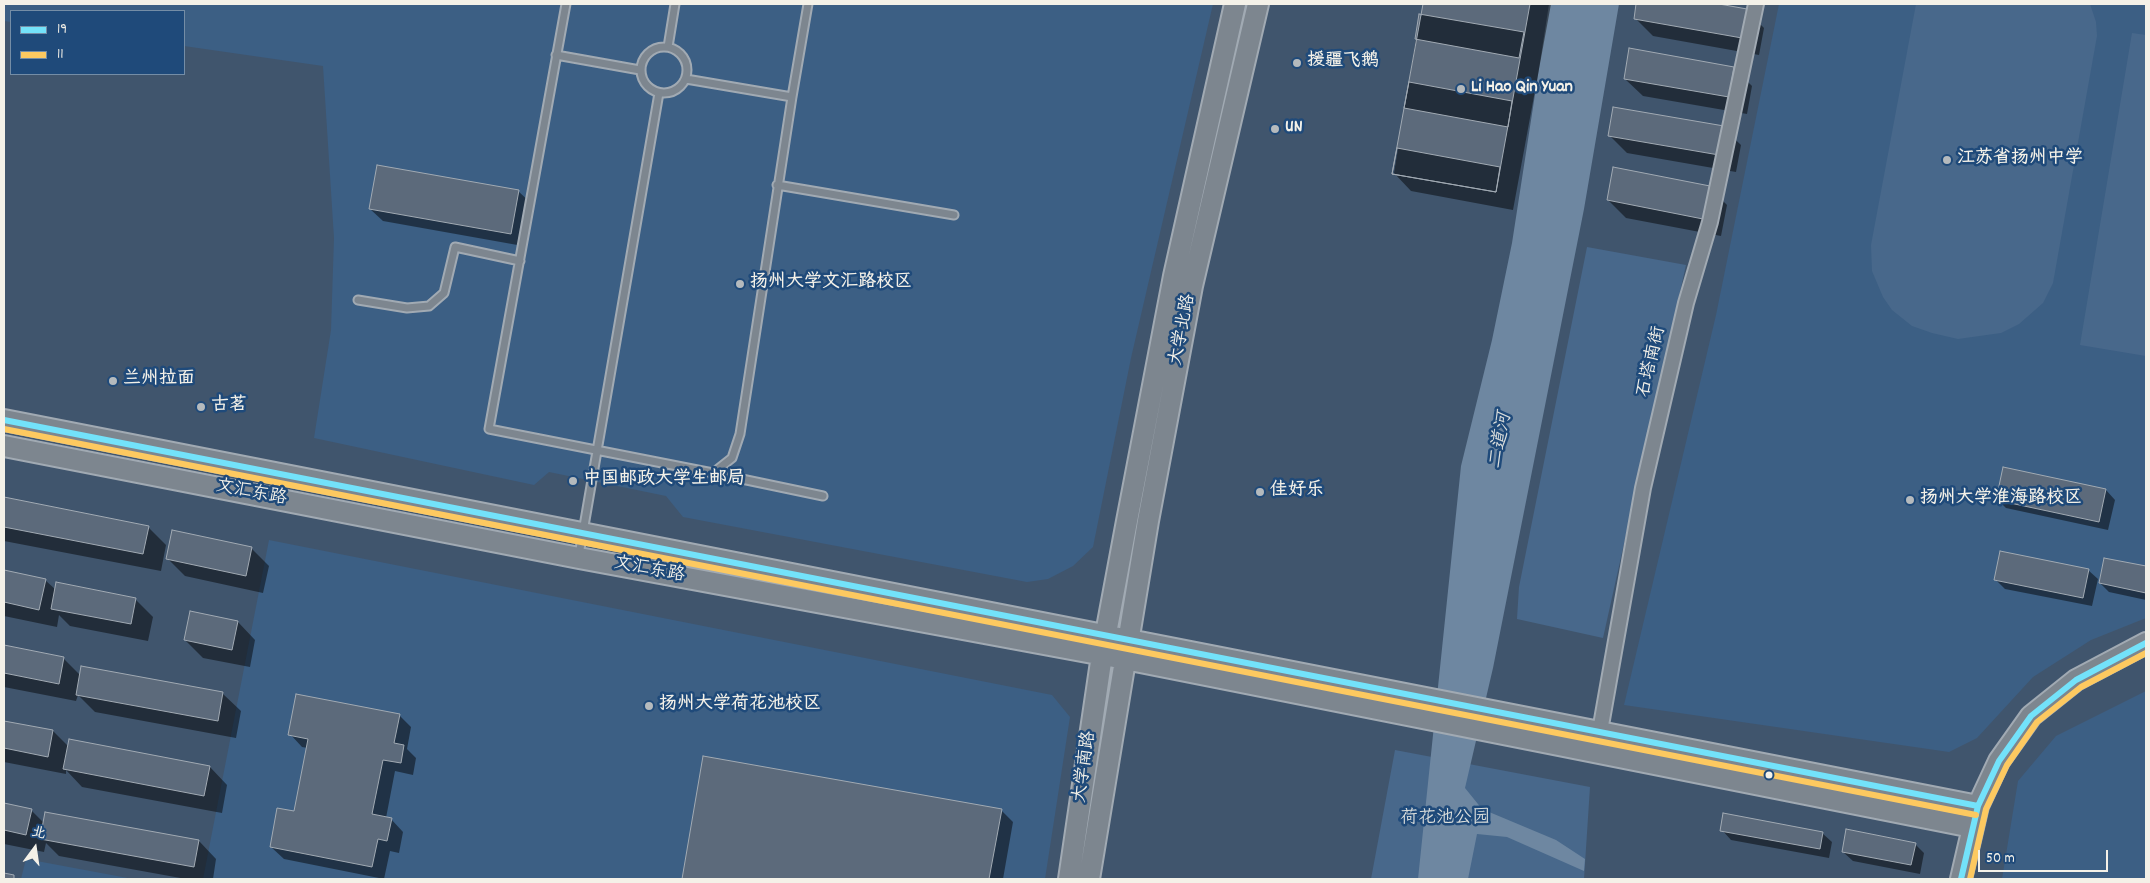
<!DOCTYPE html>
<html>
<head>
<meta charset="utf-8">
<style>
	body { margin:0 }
	#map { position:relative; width:2150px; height:883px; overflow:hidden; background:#40556d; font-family:Dekko,"LXGW WenKai TC",sans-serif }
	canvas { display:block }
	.frame { position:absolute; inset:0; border:5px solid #f4f1e8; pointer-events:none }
	.legend { position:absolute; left:10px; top:10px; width:175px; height:65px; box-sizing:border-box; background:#1f4a7a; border:1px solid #748da6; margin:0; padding:6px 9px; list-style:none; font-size:15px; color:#f4f1e8 }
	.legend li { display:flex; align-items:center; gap:10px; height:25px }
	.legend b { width:25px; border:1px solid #748da6 }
	.north { position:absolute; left:10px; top:823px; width:50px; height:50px; -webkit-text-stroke:4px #1f4a7a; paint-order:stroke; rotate:14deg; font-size:14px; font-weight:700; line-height:20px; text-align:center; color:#f4f1e8 }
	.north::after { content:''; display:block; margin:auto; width:18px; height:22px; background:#f4f1e8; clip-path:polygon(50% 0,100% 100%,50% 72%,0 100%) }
	.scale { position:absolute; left:1978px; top:850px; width:130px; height:22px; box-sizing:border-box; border:2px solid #f4f1e8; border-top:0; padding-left:6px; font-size:15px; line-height:18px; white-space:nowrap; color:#f4f1e8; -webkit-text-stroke:4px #1f4a7a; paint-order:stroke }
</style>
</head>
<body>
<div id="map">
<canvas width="2150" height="883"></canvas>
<div class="frame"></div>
<ul class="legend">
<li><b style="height:6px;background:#73e2fa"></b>19</li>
<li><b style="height:6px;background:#fdc960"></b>11</li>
</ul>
<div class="north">北</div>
<div class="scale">50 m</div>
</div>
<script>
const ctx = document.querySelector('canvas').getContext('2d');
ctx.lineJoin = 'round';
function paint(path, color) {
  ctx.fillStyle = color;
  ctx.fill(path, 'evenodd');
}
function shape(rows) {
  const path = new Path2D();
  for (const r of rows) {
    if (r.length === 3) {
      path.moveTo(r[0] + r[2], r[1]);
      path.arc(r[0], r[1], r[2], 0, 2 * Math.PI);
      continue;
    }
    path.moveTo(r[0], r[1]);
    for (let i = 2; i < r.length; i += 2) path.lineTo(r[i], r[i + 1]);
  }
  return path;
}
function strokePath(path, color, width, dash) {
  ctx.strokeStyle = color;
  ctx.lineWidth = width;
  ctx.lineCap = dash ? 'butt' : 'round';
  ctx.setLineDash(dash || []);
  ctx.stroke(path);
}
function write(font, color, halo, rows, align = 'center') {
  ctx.font = font + ' Dekko,"LXGW WenKai TC",sans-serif';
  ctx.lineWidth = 5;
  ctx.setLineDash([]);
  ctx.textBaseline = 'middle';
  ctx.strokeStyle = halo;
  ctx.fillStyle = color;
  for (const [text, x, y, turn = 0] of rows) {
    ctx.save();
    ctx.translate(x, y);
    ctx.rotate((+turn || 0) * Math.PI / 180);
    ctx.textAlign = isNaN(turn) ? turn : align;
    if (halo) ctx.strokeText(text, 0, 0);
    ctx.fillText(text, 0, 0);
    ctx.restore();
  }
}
paint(shape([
	[4,4,1213,4,1131,358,1093,547,1073,566,1048,579,1027,582,683,517,666,496,549,472,534,485,314,438,331,330,334,238,323,66,184,46,184,11,11,11,11,22,4,21],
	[1779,4,2146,4,2146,618,2091,640,2033,677,1977,738,1949,752,1624,705,1716,315],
	[269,540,1052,695,1070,717,1045,879,203,879],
	[2146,691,2146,879,2002,879,2018,781,2056,736],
	[26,859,133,879,21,879]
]), '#3c5f84');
paint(shape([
	[1916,4,2090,4,2096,22,2097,36,2053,283,2043,303,2019,324,2001,333,1958,339,1932,333,1912,326,1892,310,1883,297,1872,271,1871,245],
	[2132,33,2146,35,2146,356,2080,345],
	[1587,247,1686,265,1603,638,1517,619,1519,587],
	[1395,750,1590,787,1584,879,1371,879]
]), '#48688b');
paint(shape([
	[1549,4,1619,4,1584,209,1493,668,1465,788,1482,809,1556,840,1585,859,1584,871,1507,837,1477,834,1468,879,1418,879,1461,466,1492,340,1512,243]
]), '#6e87a1');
paint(shape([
	[1424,4,1551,4,1513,210,1411,191,1394,173,1420,15,1422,16],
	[1638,4,1712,4,1746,10,1764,28,1759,55,1653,36,1635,18],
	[1630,50,1734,68,1752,86,1747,114,1643,96,1625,79],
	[1723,128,1741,145,1736,172,1627,153,1609,135],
	[1709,187,1727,205,1721,236,1626,218,1608,200],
	[518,191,531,203,523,246,383,221,370,209],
	[2004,468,2106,490,2115,500,2108,530,2006,508,1997,499],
	[4,499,148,527,166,545,161,571,4,541],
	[252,549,269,566,263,593,185,576,167,558],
	[2105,559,2146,568,2146,600,2109,592,2100,583],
	[2088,570,2098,579,2092,606,2005,589,1995,579],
	[4,571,45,580,56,590,135,599,153,617,148,641,70,626,59,615,57,627,4,616],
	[238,622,255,640,250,667,203,658,185,640],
	[4,647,63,658,80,675,82,668,223,694,241,711,236,738,95,712,78,695,76,701,4,687],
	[399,715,411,727,407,749,416,758,413,775,395,771,386,818,391,819,403,832,399,853,390,851,384,879,284,859,271,847,295,813,308,748,302,747,290,734],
	[4,722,53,731,69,747,210,767,227,785,222,813,82,787,66,770,66,774,4,762],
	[704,757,1001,810,1013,822,1003,879,683,879],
	[4,804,31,810,44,823,199,841,216,859,213,879,186,879,59,856,46,843,44,852,4,844],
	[1722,830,1822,833,1832,842,1829,858,1731,840],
	[1915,844,1924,853,1920,874,1853,861,1843,852]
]), '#0007');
const building = shape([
	[1423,4,1530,4,1496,192,1392,174,1423,4],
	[1636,4,1719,4,1747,9,1742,38,1634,19,1636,4],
	[1419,14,1524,32,1519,58,1415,39,1419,14],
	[1629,48,1734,67,1729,97,1624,79,1629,48],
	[1409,82,1512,101,1508,127,1404,108,1409,82],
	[1613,107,1724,126,1719,155,1608,136,1613,107],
	[1397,148,1500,167,1496,192,1392,174,1397,148],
	[377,165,519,190,511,234,369,209,377,165],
	[1613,167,1710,186,1703,219,1607,200,1613,167],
	[2003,467,2106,489,2099,522,1996,500,2003,467],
	[4,497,149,526,143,554,4,527,4,497],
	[172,530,252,547,246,576,166,559,172,530],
	[2000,551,2089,569,2083,598,1994,580,2000,551],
	[2104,558,2146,566,2146,593,2099,583,2104,558],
	[4,570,46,579,39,610,4,602,4,570],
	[56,582,136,598,131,624,51,609,56,582],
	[190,611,238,621,232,650,184,640,190,611],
	[4,645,64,657,59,684,4,673,4,645],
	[81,666,223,692,218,721,76,695,81,666],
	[296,694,400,714,394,743,404,745,401,763,383,760,372,814,392,818,387,841,378,839,372,867,270,847,277,808,294,811,308,739,288,735,296,694],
	[4,721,53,730,48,757,4,748,4,721],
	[69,739,210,766,204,796,63,769,69,739],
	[703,756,1002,809,989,879,682,879,703,756],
	[4,803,32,809,26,835,4,830,4,803],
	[45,812,199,840,194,867,40,839,45,812],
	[1723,813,1823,832,1820,849,1720,831,1723,813],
	[1846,829,1916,843,1911,865,1842,852,1846,829],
	[4,873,14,875,14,879,4,879,4,873]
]);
paint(building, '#5c6a7b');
strokePath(building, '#a1aab3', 1);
const lane = shape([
	[566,4,489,429,713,473,732,458,740,434,792,97,686,79],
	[668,47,675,4],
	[664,70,23],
	[556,55,640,70],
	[792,97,808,4],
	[777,185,954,215],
	[358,300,407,308,429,306,444,293,455,247,520,261],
	[713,473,823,496],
	[579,555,659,93]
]);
const street = shape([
	[1600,731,1643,488,1686,303,1710,222,1756,4]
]);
const secondary = shape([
	[4,420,1978,806],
	[4,446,579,558,1125,659,1972,827],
	[1069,879,1102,655,1127,521,1174,276,1235,4],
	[1089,879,1148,521,1192,286,1258,4],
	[1961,879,1978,806,1999,761,2031,716,2076,680,2146,643]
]);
strokePath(lane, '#a1aab3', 11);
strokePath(street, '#a1aab3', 18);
strokePath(secondary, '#a1aab3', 24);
strokePath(lane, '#7d868f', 7);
strokePath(street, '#7d868f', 14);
strokePath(secondary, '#7d868f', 20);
strokePath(shape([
	[4,420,1978,806],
	[1961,879,1978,806,1999,761,2031,716,2076,680,2146,643]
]), '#73e2fa', 6);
strokePath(shape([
	[4,429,1976,815],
	[1970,879,1986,809,2007,765,2037,722,2081,687,2146,653]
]), '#fdc960', 6);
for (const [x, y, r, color] of [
	[1297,63,5,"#b5babd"],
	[1461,89,5,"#b5babd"],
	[1275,129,5,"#b5babd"],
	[1947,160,5,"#b5babd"],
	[740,284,5,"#b5babd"],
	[113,381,5,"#b5babd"],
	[201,407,5,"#b5babd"],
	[573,481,5,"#b5babd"],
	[1260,492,5,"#b5babd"],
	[1910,500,5,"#b5babd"],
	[649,706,5,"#b5babd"],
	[1769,775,4.5,"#f4f1e8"]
]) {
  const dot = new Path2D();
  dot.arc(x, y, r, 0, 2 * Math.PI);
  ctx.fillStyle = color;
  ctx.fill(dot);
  strokePath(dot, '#1f4a7a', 2);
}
write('bold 18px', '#f4f1e8', '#1f4a7a', [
	["援疆飞鹅",1307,63],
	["Li Hao Qin Yuan",1471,89],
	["UN",1285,129],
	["江苏省扬州中学",1957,160],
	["扬州大学文汇路校区",750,284],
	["兰州拉面",123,381],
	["古茗",211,407],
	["中国邮政大学生邮局",583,481],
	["佳好乐",1270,492],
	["扬州大学淮海路校区",1920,500],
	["扬州大学荷花池校区",659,706]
], 'left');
write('18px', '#f4f1e8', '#1f4a7a', [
	["大学北路",1184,330,-79],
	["石塔南街",1653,362,-77],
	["文汇东路",251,494,11],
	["文汇东路",649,571,11],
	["大学南路",1086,767,-82]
]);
write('18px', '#dadddb', '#1f4a7a', [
	["荷花池公园",1445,820]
]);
write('italic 19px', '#dadddb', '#1f4a7a', [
	["二道河",1502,441,-80]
]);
</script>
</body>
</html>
